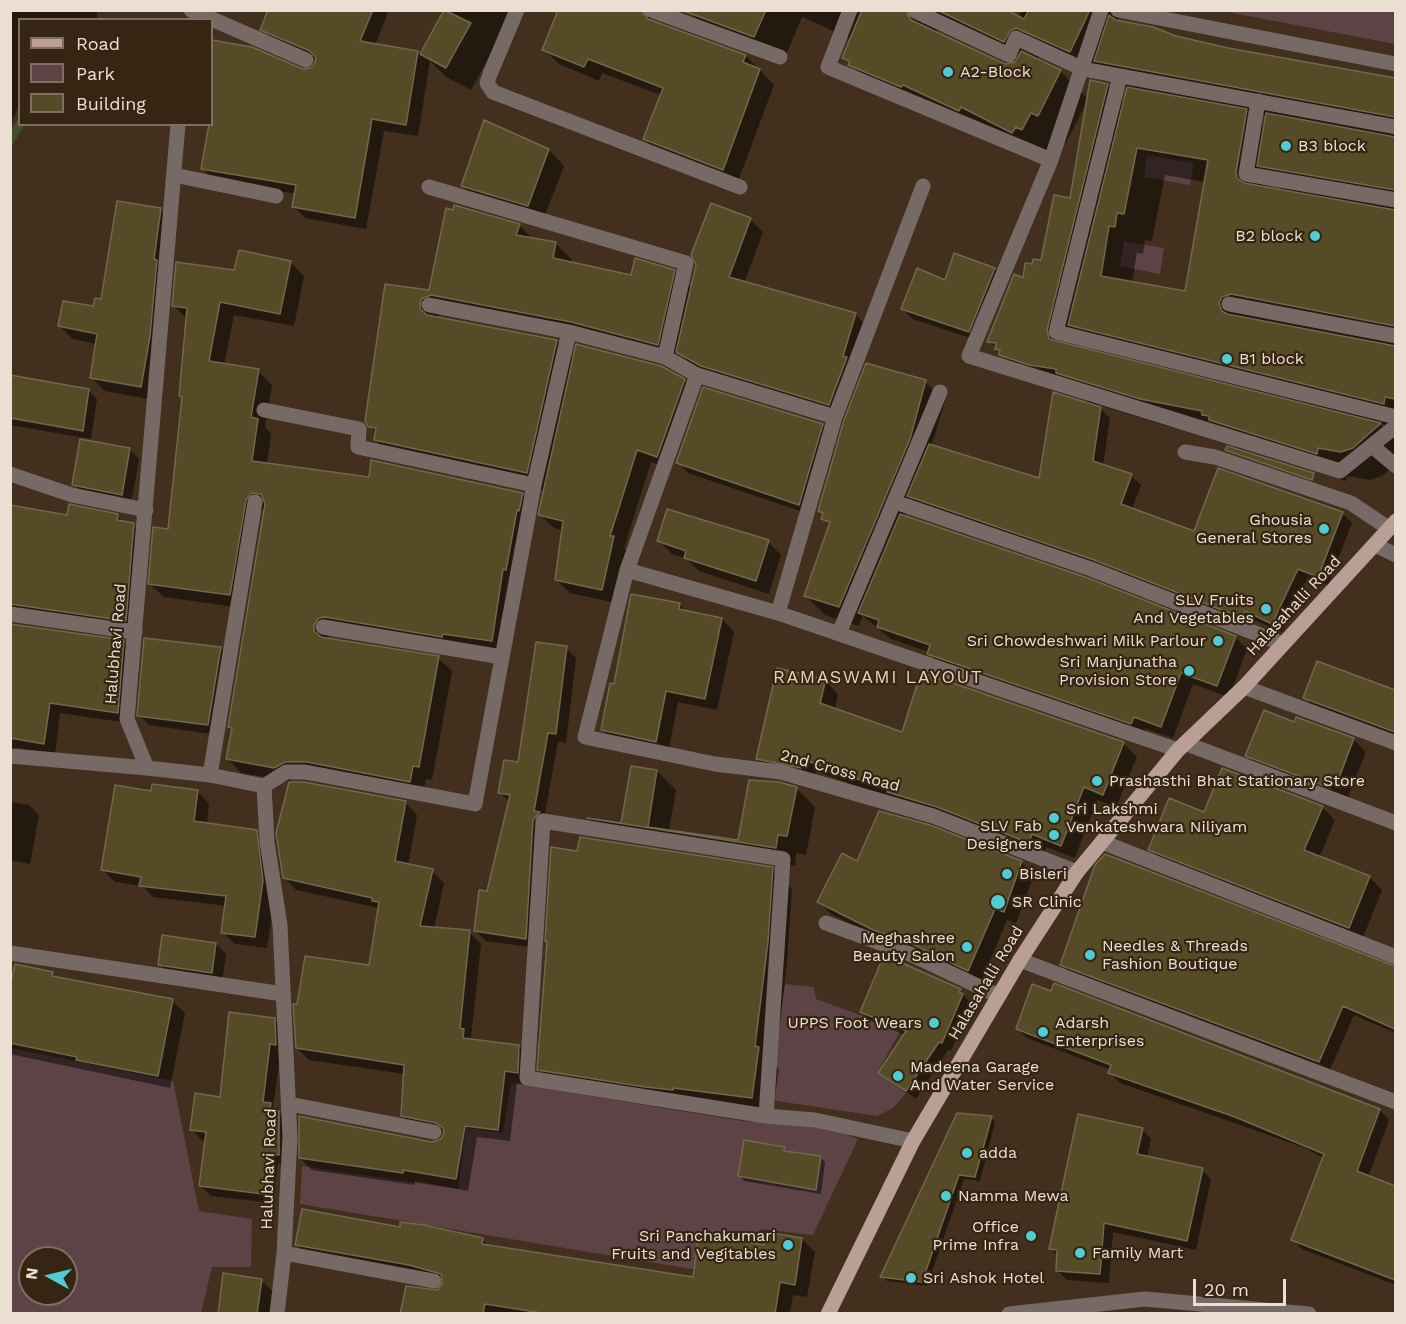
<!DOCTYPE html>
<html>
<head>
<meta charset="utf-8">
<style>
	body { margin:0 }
	#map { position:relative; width:1406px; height:1324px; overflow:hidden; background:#422f1d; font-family:"Work Sans",sans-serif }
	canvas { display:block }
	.frame { position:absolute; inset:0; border:12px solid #ebdfd4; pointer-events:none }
	.legend { position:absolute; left:18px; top:18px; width:195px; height:108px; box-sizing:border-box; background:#372513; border:2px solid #7f6f60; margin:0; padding:8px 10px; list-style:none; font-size:18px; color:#ebdfd4 }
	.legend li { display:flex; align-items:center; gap:12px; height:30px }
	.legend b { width:30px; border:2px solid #7f6f60 }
	.north { position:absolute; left:18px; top:1246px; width:60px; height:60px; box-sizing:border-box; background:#372513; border:2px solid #7f6f60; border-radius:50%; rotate:278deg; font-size:16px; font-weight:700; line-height:24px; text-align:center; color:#ebdfd4 }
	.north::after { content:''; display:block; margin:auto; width:21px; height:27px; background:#51ccd3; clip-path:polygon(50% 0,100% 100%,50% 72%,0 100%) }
	.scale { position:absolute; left:1193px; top:1279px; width:93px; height:27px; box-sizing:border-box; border:3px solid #ebdfd4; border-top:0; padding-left:8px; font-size:18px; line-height:21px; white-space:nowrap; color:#ebdfd4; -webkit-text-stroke:4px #372513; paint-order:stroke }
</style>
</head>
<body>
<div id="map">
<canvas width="1406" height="1324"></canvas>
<div class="frame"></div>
<ul class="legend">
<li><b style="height:8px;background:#ba9f96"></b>Road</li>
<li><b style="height:16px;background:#5e4346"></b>Park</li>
<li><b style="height:16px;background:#564b27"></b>Building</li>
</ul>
<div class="north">N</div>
<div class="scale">20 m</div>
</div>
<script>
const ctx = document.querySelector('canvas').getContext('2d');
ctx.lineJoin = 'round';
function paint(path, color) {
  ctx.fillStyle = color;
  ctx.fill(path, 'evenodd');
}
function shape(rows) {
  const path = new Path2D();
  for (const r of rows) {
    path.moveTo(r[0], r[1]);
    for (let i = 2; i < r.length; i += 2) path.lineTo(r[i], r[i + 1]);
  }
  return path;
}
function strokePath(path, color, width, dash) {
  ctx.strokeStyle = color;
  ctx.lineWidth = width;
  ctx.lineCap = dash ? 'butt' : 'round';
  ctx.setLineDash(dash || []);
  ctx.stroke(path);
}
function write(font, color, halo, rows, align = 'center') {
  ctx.font = font + ' "Work Sans",sans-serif';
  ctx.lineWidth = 4.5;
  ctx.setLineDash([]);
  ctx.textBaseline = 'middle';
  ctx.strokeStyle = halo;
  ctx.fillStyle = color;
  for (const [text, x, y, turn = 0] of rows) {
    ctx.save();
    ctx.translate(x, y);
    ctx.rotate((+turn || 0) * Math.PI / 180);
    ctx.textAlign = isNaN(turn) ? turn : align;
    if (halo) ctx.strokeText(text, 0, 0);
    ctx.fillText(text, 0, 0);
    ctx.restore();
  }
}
paint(shape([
	[1222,11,1395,11,1395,44],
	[1147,155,1194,163,1190,185,1144,177],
	[1124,241,1164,248,1160,274,1120,266],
	[785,984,814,987,816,999,901,1030,877,1073,906,1093,893,1108,877,1116,770,1100],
	[11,1048,173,1081,199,1211,252,1219,251,1267,212,1267,201,1313,11,1313],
	[30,1258,66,1258,66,1294,30,1294],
	[511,1083,742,1121,827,1127,858,1139,813,1235,761,1229,752,1279,300,1204,302,1166,458,1189,466,1128,503,1133]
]), '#5e4346');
paint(shape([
	[10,10,94,10,98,14,96,20,20,20,20,103,10,126],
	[320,10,389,10,375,45,418,52,421,56,446,10,509,10,499,38,471,90,446,77,430,61,418,136,384,131,366,229,305,218,293,206,296,194,214,180,202,168,213,109,212,41,251,49,302,71,312,70,317,60,274,41,262,29],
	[560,10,654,10,648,25,684,34,746,56,774,85,737,184,659,153,644,139,661,95,602,73,599,81,559,64,544,49],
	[694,10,1004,10,1018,18,1022,10,1122,10,1117,21,1176,37,1228,50,1396,79,1396,427,1378,423,1396,440,1396,464,1382,476,1370,480,1347,476,1346,481,1239,448,1227,438,1170,427,1096,404,1110,418,1103,466,1131,476,1141,485,1132,509,1195,533,1342,513,1352,523,1328,585,1308,577,1282,632,1254,620,1252,626,918,505,911,498,904,517,1235,637,1247,649,1229,697,1193,684,1173,738,1146,729,1143,735,941,666,929,652,891,639,863,616,859,626,825,615,806,596,830,526,820,510,925,382,945,401,931,447,1041,480,1091,405,1081,396,1030,383,989,341,1033,266,1042,262,1071,200,1088,99,1066,143,1059,139,1040,160,877,92,844,57,851,39,802,17,782,64,720,41,692,14],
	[942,28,948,29,1017,62,1005,65,935,33],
	[1048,56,1103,68,1124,89,1128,90,1125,103,1107,85,1088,99,1060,71,1033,58],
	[1248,112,1267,116,1265,129],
	[1165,175,1206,182,1186,292,1132,283,1137,253,1143,254,1145,240,1152,241],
	[1268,175,1285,192,1266,189],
	[1051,306,1054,306,1046,337,1043,337],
	[1080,335,1098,353,1078,347],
	[485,122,549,150,564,166,543,220,478,201,463,186],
	[455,207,520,226,533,239,555,243,572,260,572,264,632,277,674,271,692,289,750,219,763,232,744,283,855,314,868,327,842,417,716,379,691,365,677,350,674,361,448,312,438,316,437,318,557,341,574,359,684,381,698,394,671,469,651,462,624,548,627,551,616,603,570,593,556,580,563,530,554,528,540,515,545,490,392,457,375,440,376,433,370,426,386,285,430,291],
	[160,209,174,223,154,400,105,391,92,378,97,344,73,339,60,326,102,301],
	[291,263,304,276,294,326,234,315,224,365,258,371,272,385,265,427,271,434,267,464,522,494,536,508,506,654,333,631,327,639,438,658,452,671,432,780,426,779,423,795,300,776,289,781,241,773,228,759,233,730,229,727,266,506,259,514,243,608,164,597,150,584,169,531,183,398,181,396,187,319,174,306,235,272],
	[995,269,1005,279,979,341,913,319,902,309,946,282],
	[10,377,88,390,97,399,91,439,10,425],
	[822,425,832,435,809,514,688,473,678,462],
	[129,449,139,459,131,504,84,495,74,484],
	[10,505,68,517,117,516,125,523,133,525,144,535,136,631,13,618,10,625],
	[659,541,768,542,781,555,769,594,699,571,687,559,672,554],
	[679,604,687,612,722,619,734,632,717,710,678,702,668,753,615,742,602,730,616,686],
	[10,625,123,642,134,653,128,723,60,713,55,754,14,747,10,756],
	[221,648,231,658,218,735,149,725,139,715],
	[566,648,576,658,566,743,558,742,544,819,536,948,486,941,475,931,489,892,510,802,499,792,519,764],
	[1318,663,1396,691,1396,747,1330,723,1305,698],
	[825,681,838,694,835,710,903,734,1123,743,1137,757,1116,807,1097,800,1075,858,1046,847,1043,855,816,771,814,780,771,772,757,759],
	[1295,723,1353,739,1366,752,1348,797,1260,768,1247,755],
	[632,767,657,771,676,790,669,831,739,841,796,788,815,807,806,855,796,853,795,866,608,837,591,820,622,824],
	[197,791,209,803,207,824,256,831,268,843,275,894,267,948,235,944,223,932,227,906,153,897,142,886,115,882,103,870,153,793],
	[10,802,29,805,39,815,30,864,10,860],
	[405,802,417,815,408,866,432,871,444,883,434,929,469,932,481,944,471,1038,519,1046,531,1058,529,1084,517,1083,510,1141,477,1137,468,1191,415,1181,415,1185,312,1170,300,1158,432,1143,442,1140,445,1133,415,1127,402,1115,405,1074,309,1060,297,1048,370,967,379,908,296,890,284,877],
	[1322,807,1335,820,1319,858,1369,877,1382,890,1362,940,1163,862,1150,849,1204,814],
	[929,827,1022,863,1034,875,1016,923,1007,920,981,982,885,941,831,914,819,902,858,863],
	[579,852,772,869,792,889,787,963,775,1065,779,1069,772,1118,559,1090,539,1069],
	[1105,855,1396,968,1396,1033,1354,1015,1329,1072,1072,975,1062,964],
	[216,944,226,954,222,983,170,975,160,965],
	[52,974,58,979,172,1001,185,1013,170,1088,10,1054,10,993],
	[960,990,971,1004,951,1051,948,1050,916,1099,880,1072,905,1035,871,1021,862,1012],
	[274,1019,284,1029,273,1107,289,1122,289,1165,278,1163,273,1203,211,1196,201,1186,206,1141,202,1140,192,1130,221,1098],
	[1017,1029,1380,1110,1389,1120,1368,1177,1396,1188,1396,1285,1302,1249,1293,1239,1324,1158,1303,1147,1120,1083,1110,1073,1111,1070,1027,1038],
	[991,1117,995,1122,980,1181,964,1179,927,1286,887,1281,882,1276],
	[1142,1129,1151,1139,1147,1158,1202,1170,1211,1179,1196,1250,1113,1232,1109,1283,1067,1280,1058,1271,1059,1257,1050,1248],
	[784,1148,789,1153,820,1157,825,1162,821,1194,744,1181,740,1176],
	[401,1229,482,1239,489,1247,694,1279,766,1246,802,1239,815,1252,807,1297,793,1295,790,1314,402,1314,437,1292,444,1282,310,1258,297,1245],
	[224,1275,261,1280,274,1293,271,1314,218,1314]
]), '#0007');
strokePath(shape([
	[10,140,20,124]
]), '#454d2a', 9);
const building = shape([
	[268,10,373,10,360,41,418,51,406,125,372,119,355,218,292,207,296,185,201,169,209,124,212,124,212,40,252,47,303,69,311,68,315,63,316,58,310,51,260,30,268,10],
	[444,10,471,23,446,68,420,54,444,10],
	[558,10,641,10,648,19,746,55,743,62,760,69,723,170,643,139,663,88,588,59,584,67,542,50,558,10],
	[681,10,766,10,754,37,681,10],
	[862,10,905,10,911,20,1005,64,1015,62,1021,51,1061,70,1038,116,1031,113,1022,130,1016,127,1012,133,961,107,959,111,903,85,901,87,848,65,850,61,842,58,862,10],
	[937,10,1007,10,1024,19,1029,10,1090,10,1070,52,1016,28,1010,31,1004,42,937,10],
	[1109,15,1116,20,1153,27,1176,36,1228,48,1395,78,1395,117,1094,61,1109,15],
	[1090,80,1108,84,1047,330,1049,339,1381,423,1353,448,1341,452,1318,448,1317,454,1209,420,1209,416,1202,415,1202,411,1140,399,1056,373,1056,369,1029,365,999,355,1000,350,995,349,996,343,987,342,1014,274,1023,278,1025,263,1032,264,1033,259,1041,260,1054,195,1070,198,1090,80],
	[1127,87,1247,109,1236,172,1237,178,1244,183,1395,210,1395,326,1231,294,1222,297,1219,303,1222,311,1227,314,1395,346,1395,399,1385,397,1384,404,1068,325,1127,87],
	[1137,148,1208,160,1185,291,1101,276,1109,226,1115,227,1117,213,1124,214,1137,148],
	[1266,113,1395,137,1395,190,1257,166,1266,113],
	[484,120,549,149,528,206,461,186,484,120],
	[117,201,161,208,154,259,157,260,150,336,141,387,90,378,97,334,58,326,63,301,93,306,95,298,101,299,117,201],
	[711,203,751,218,729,277,856,313,843,356,847,357,829,405,701,366,676,352,696,265,691,255,711,203],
	[454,205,520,224,516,235,556,242,553,258,631,275,635,258,675,270,658,345,571,322,431,295,421,299,420,309,427,315,557,340,527,473,374,440,376,428,368,427,365,421,385,284,429,290,446,208,453,210,454,205],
	[239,250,291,261,280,314,220,302,209,361,259,369,251,417,258,419,252,461,369,477,371,460,523,493,519,511,517,510,506,570,503,569,492,641,443,634,442,637,325,617,319,618,314,625,314,631,321,637,439,656,419,767,413,766,410,782,307,762,285,762,274,768,226,759,232,728,228,727,265,504,261,494,252,493,246,500,230,595,148,584,153,527,168,529,182,397,179,396,187,308,172,306,176,262,234,270,239,250],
	[954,253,995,268,969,332,901,309,917,268,945,280,954,253],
	[576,344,661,366,685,379,657,457,637,450,610,536,614,536,602,590,555,580,563,521,538,515,576,344],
	[866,363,926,380,910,439,839,607,804,596,830,522,821,519,823,513,818,511,844,420,866,363],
	[10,375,89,389,83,431,10,418,10,375],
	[703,387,823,424,799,505,676,463,703,387],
	[1053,392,1101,407,1093,461,1132,474,1121,504,1194,531,1218,468,1343,512,1318,577,1298,569,1272,624,1245,611,1242,618,1094,560,907,496,929,444,1039,478,1053,392],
	[80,439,130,448,122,495,72,485,80,439],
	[1227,446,1314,473,1312,480,1225,450,1227,446],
	[69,504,118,514,117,520,134,523,126,621,10,604,10,505,67,515,69,504],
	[667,509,769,540,756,581,684,558,686,551,657,541,667,509],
	[900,514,1088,578,1236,636,1217,686,1181,673,1161,727,1134,717,1131,724,927,654,930,645,877,627,879,620,858,613,900,514],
	[631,594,680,603,679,609,722,618,705,699,666,691,656,742,601,730,610,683,614,684,631,594],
	[10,624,124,640,118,713,50,703,44,744,10,738,10,624],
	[144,638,221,647,208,725,137,716,144,638],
	[536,642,567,646,556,734,548,733,534,811,540,812,533,820,526,939,474,931,479,890,487,891,510,795,498,793,504,760,518,762,536,642],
	[1317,661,1395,690,1395,732,1303,698,1317,661],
	[777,668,826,679,820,703,902,732,921,672,1124,742,1103,795,1084,787,1061,846,1032,834,1029,843,937,807,887,792,888,790,802,759,801,768,756,759,777,668],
	[1264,710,1294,722,1296,717,1354,738,1336,786,1331,784,1330,788,1245,756,1264,710],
	[631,766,657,770,648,827,738,840,749,780,779,782,797,787,787,836,778,835,776,848,587,818,621,823,631,766],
	[1222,768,1323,806,1304,850,1370,876,1349,928,1148,850,1169,798,1204,812,1222,768],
	[289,782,304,782,406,801,395,861,433,869,420,926,470,930,460,1028,464,1029,463,1038,519,1045,518,1073,505,1071,498,1130,465,1126,456,1179,403,1170,403,1173,299,1158,299,1116,432,1142,441,1139,444,1133,443,1128,436,1123,401,1116,404,1065,296,1048,293,1004,297,1004,305,956,369,965,379,902,372,901,372,898,283,878,276,833,289,782],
	[152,784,198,790,194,821,257,830,263,881,255,937,221,933,226,896,139,886,141,877,101,870,115,785,151,791,152,784],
	[879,811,930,825,1022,861,1004,912,995,909,968,971,914,945,871,929,817,902,842,853,857,861,879,811],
	[580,837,773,867,768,942,755,1046,759,1047,752,1098,673,1088,673,1090,645,1087,537,1070,547,942,545,941,551,847,577,851,580,837],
	[1105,854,1395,966,1395,1029,1343,1006,1319,1062,1060,965,1095,865,1105,854],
	[162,935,216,943,212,973,158,965,162,935],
	[884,955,961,989,959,992,963,994,942,1043,939,1042,906,1091,878,1073,906,1031,860,1012,884,955],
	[15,964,53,972,52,976,173,999,158,1076,76,1060,77,1057,10,1043,10,986,15,964],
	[1054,983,1380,1109,1357,1171,1395,1186,1395,1280,1291,1240,1324,1154,1235,1117,1108,1073,1111,1065,1016,1029,1032,984,1051,991,1054,983],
	[229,1012,275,1018,276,1045,270,1044,263,1102,271,1103,270,1109,279,1111,279,1155,268,1154,263,1194,199,1186,206,1132,190,1130,195,1093,220,1097,229,1012],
	[957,1113,992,1116,975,1177,959,1175,922,1282,880,1277,957,1113],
	[1078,1114,1143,1128,1137,1154,1203,1168,1187,1241,1104,1223,1100,1274,1056,1271,1057,1250,1049,1249,1078,1114],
	[744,1140,785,1147,784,1151,821,1156,816,1190,738,1176,744,1140],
	[302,1209,400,1227,400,1222,424,1225,483,1238,482,1244,693,1277,699,1234,764,1245,766,1232,802,1238,795,1285,780,1282,775,1314,548,1314,485,1304,483,1314,400,1314,406,1286,437,1290,443,1283,441,1274,409,1265,295,1245,302,1209],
	[223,1273,262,1279,257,1314,218,1314,223,1273]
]);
paint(building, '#564b27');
strokePath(building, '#71684e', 1.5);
strokePath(shape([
	[191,10,306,60],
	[517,10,490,74,487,83,493,92,740,187],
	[651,10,780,57],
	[850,10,828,67,1051,160],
	[1101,10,1051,160,969,356,1340,471,1396,426],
	[1118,10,1396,64],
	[915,11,1009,55,1016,38,1083,69,1396,127],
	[1120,76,1056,332,1396,417],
	[1258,101,1246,174,1396,200],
	[178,124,127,719,147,768,210,775,264,786,267,842,280,925,290,1137,284,1253,277,1314],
	[174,175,276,196],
	[429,187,686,263,665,357],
	[1229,304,1396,336],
	[429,305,569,332,665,357,697,375,835,417],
	[697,375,627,570,778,613,1178,750],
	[264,410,359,429,358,447,534,485],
	[1372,446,1396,466],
	[1185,452,1215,457,1351,503,1388,528],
	[10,474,72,495,146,510],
	[895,502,1091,569,1283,644],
	[1375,545,1396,555],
	[627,570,585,737,715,764,781,772,933,816,1077,872],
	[778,613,835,417,923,186],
	[10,614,135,632],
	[323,627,502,657],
	[839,633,940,392],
	[1244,687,1396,743],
	[1187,744,1396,823],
	[10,756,147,768],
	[210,775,255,502],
	[264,786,286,772,305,772,475,804,534,485,569,332],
	[1102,842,1396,957],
	[826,923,910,954,999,996],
	[10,953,283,994],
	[1020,960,1396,1102],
	[289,1104,434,1132],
	[766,1116,783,859,543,821,527,1078,766,1116,815,1120,913,1141],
	[284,1253,434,1281],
	[1009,1314,1145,1299,1309,1314]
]), '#776a66', 15);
strokePath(shape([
	[828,1314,913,1141,1020,960,1077,872,1178,750,1244,687,1396,521]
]), '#ba9f96', 15);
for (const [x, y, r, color] of [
	[948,72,6,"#51ccd3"],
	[1286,146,6,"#51ccd3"],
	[1315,236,6,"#51ccd3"],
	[1227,359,6,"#51ccd3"],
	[1324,529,6,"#51ccd3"],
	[1266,609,6,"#51ccd3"],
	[1218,641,6,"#51ccd3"],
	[1189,671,6,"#51ccd3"],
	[1097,781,6,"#51ccd3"],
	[1054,818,6,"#51ccd3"],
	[1054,835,6,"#51ccd3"],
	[1007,874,6,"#51ccd3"],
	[998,902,8,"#51ccd3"],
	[967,947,6,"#51ccd3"],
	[1090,955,6,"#51ccd3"],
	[934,1023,6,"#51ccd3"],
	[1043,1032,6,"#51ccd3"],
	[898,1076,6,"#51ccd3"],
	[967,1153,6,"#51ccd3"],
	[946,1196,6,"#51ccd3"],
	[1031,1236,6,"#51ccd3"],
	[788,1245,6,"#51ccd3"],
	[1080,1253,6,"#51ccd3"],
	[911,1278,6,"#51ccd3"]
]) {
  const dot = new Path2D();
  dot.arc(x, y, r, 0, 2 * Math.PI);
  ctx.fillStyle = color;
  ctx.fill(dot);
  strokePath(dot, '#372513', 2);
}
write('16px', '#ebdfd4', '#372513', [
	["A2-Block",960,72],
	["B3 block",1298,146],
	["B2 block",1303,236,"right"],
	["B1 block",1239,359],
	["Ghousia",1312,520,"right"],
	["General Stores",1312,538,"right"],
	["SLV Fruits",1254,600,"right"],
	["And Vegetables",1254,618,"right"],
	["Sri Chowdeshwari Milk Parlour",1206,641,"right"],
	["Sri Manjunatha",1177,662,"right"],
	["Provision Store",1177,680,"right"],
	["Prashasthi Bhat Stationary Store",1109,781],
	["Sri Lakshmi",1066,809],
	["Venkateshwara Niliyam",1066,827],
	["SLV Fab",1042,826,"right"],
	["Designers",1042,844,"right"],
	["Bisleri",1019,874],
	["SR Clinic",1012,902],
	["Meghashree",955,938,"right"],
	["Beauty Salon",955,956,"right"],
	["Needles & Threads",1102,946],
	["Fashion Boutique",1102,964],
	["UPPS Foot Wears",922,1023,"right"],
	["Adarsh",1055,1023],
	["Enterprises",1055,1041],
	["Madeena Garage",910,1067],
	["And Water Service",910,1085],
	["adda",979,1153],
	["Namma Mewa",958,1196],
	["Office",1019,1227,"right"],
	["Prime Infra",1019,1245,"right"],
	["Sri Panchakumari",776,1236,"right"],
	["Fruits and Vegitables",776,1254,"right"],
	["Family Mart",1092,1253],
	["Sri Ashok Hotel",923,1278]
], 'left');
write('16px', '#ebdfd4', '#372513', [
	["Halasahalli Road",1294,606,-47],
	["Halubhavi Road",116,644,-85],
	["2nd Cross Road",840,771,15],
	["Halasahalli Road",986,983,-59],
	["Halubhavi Road",269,1169,-88]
]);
ctx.letterSpacing = '1.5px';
write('18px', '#e9d1bb', '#372513', [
	["RAMASWAMI LAYOUT",878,678]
]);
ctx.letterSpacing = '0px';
</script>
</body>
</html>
